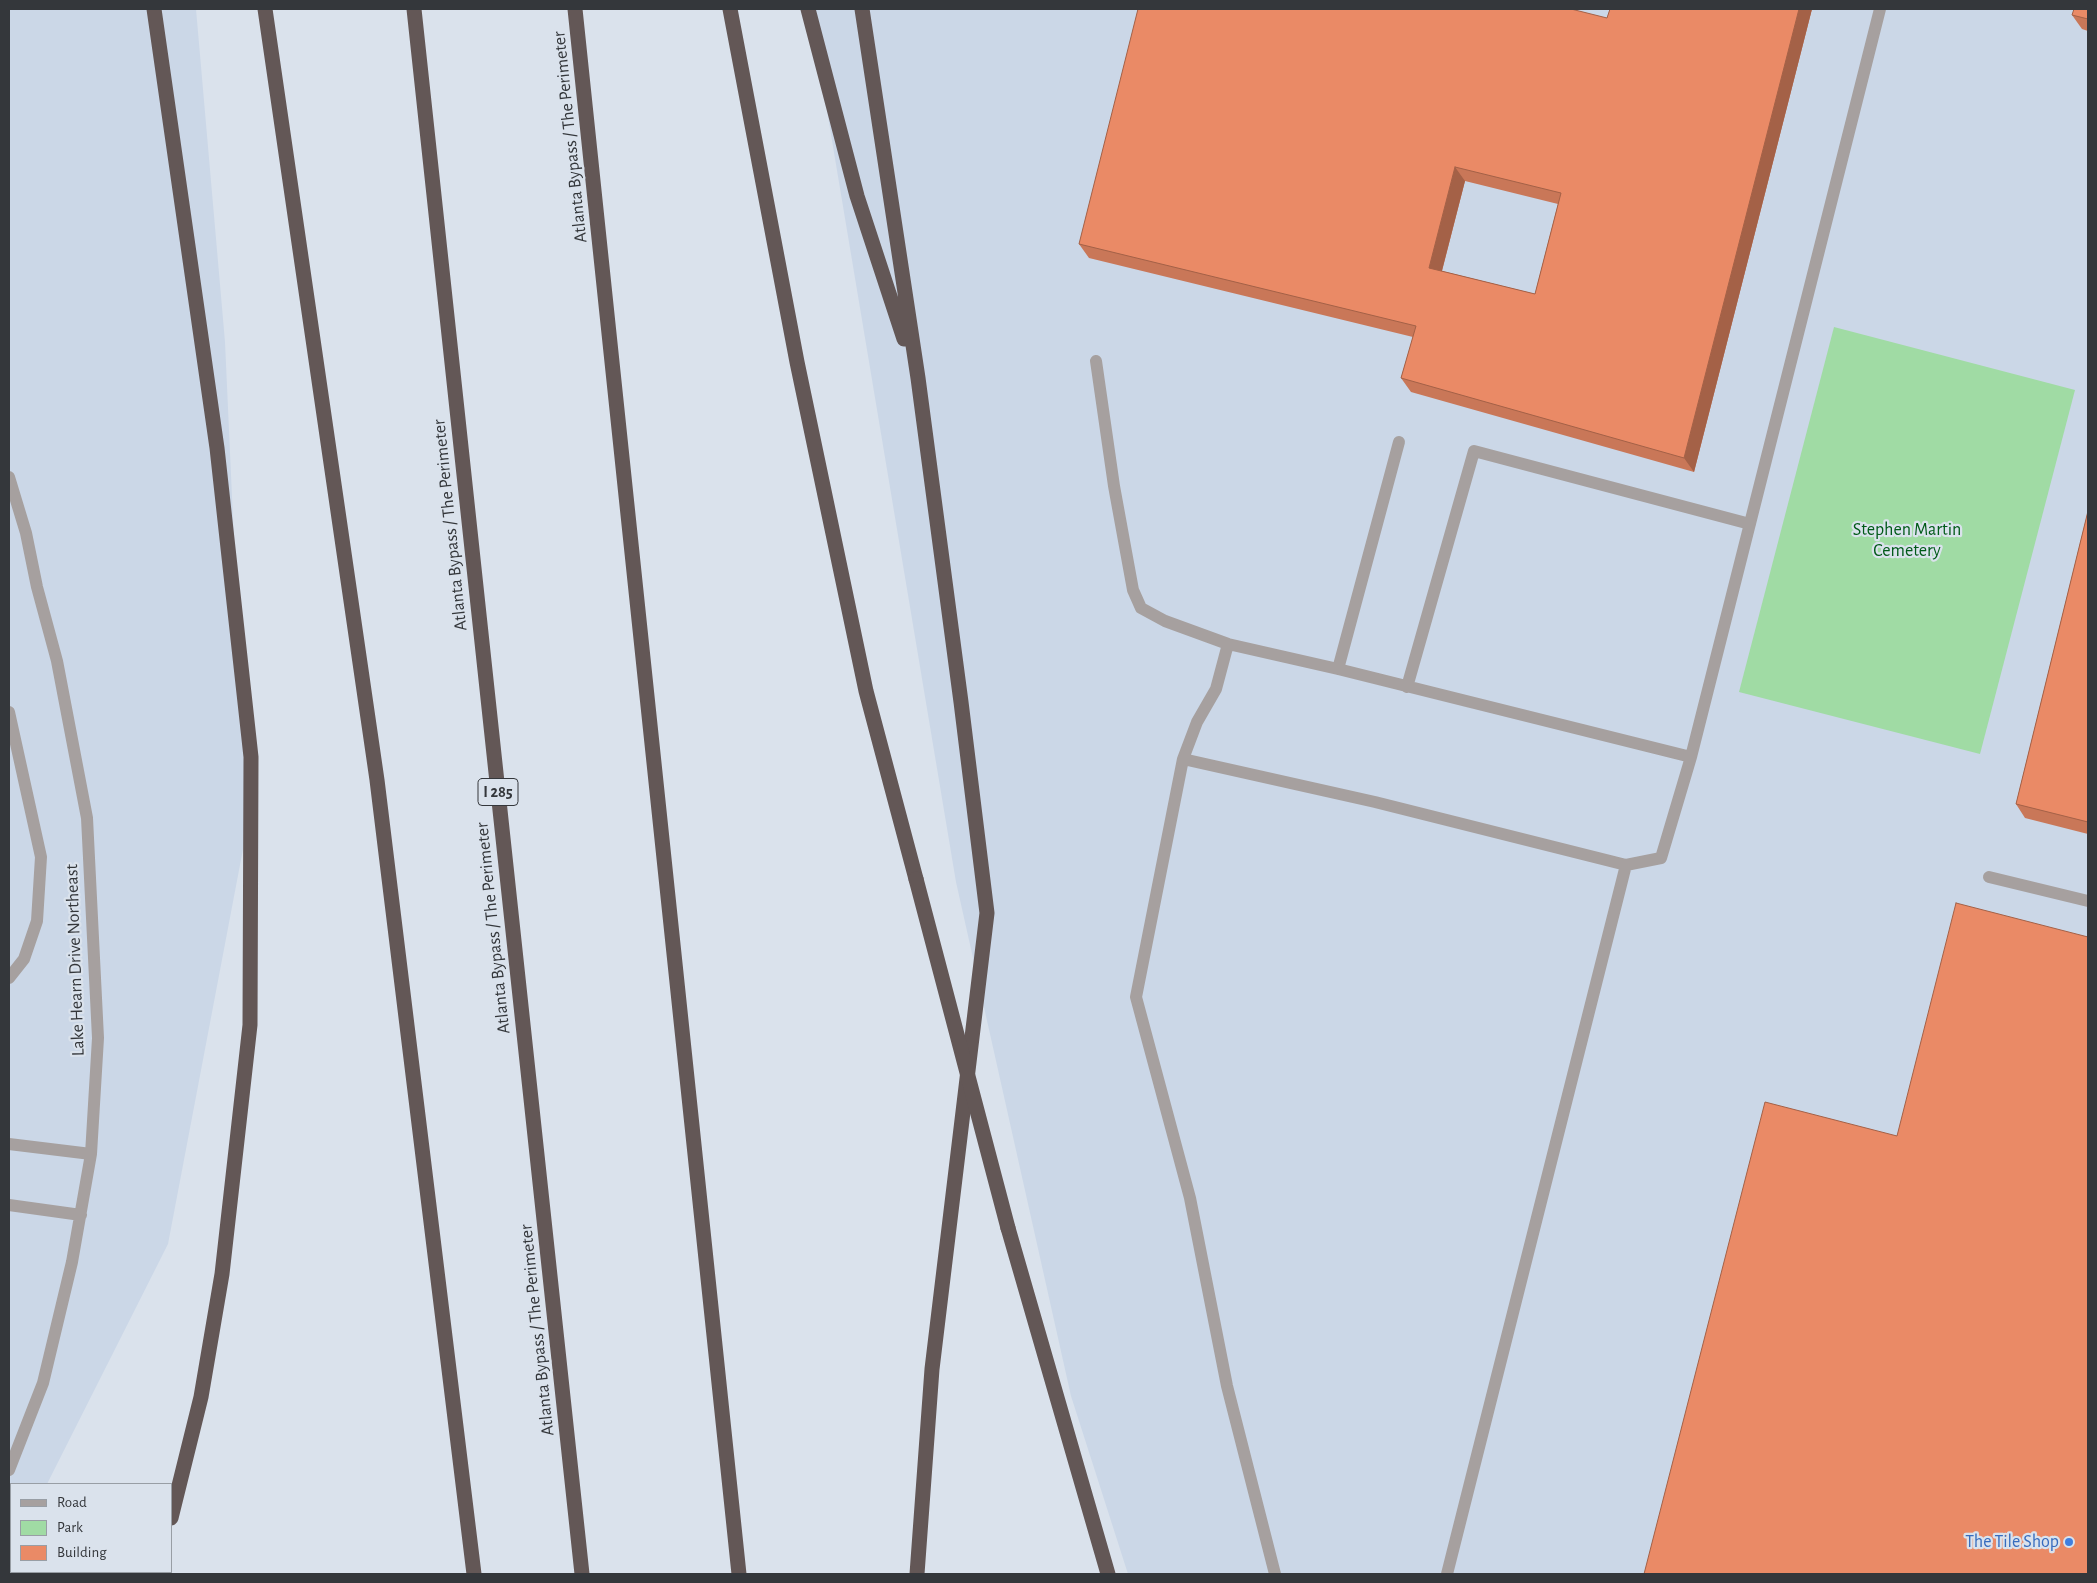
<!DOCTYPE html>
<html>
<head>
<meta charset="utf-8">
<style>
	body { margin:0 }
	#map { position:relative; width:2097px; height:1583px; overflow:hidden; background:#dae2ec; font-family:"Alegreya Sans",sans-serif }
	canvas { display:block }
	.frame { position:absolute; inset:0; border:10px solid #34373b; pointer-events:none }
	.legend { position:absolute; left:10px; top:1483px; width:162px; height:90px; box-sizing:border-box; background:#dae2ec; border:1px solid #989ea5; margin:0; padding:6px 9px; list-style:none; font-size:15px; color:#34373b }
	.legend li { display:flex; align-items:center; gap:10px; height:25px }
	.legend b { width:25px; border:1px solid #989ea5 }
</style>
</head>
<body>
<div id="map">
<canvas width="2097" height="1583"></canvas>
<div class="frame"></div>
<ul class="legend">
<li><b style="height:6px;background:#a6a09f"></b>Road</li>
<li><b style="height:14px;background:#a0dba4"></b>Park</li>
<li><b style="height:14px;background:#ea8a66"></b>Building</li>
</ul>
</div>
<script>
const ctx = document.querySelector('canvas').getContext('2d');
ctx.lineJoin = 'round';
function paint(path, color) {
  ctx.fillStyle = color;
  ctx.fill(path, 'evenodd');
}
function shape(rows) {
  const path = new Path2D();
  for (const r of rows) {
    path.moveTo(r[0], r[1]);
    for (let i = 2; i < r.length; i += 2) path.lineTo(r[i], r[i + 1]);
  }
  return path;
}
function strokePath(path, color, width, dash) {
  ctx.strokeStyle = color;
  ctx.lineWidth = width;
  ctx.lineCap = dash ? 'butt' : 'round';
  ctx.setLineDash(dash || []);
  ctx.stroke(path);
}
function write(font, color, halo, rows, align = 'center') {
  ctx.font = font + ' "Alegreya Sans",sans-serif';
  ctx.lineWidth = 4.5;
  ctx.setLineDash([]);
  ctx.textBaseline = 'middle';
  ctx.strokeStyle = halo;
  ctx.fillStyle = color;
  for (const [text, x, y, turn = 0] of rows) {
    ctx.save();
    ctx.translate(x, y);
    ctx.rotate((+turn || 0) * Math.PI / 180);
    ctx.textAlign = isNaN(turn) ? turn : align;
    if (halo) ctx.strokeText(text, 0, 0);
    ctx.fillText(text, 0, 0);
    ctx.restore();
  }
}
paint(shape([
	[9,9,196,9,225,342,247,828,168,1244,47,1484,11,1484,11,1544,9,1548],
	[810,9,2088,9,2088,1574,1128,1574,1071,1396,956,882]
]), '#cbd7e7');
paint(shape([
	[1834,327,2075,390,1980,754,1739,692]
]), '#a0dba4');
strokePath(shape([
	[1096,361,1114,486,1133,590,1141,608,1165,621,1228,644,1338,669,1691,757],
	[9,477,26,533,37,587,57,661,87,818,98,1038,91,1154,72,1262,43,1383,9,1470],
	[1228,644,1216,689,1197,722,1183,759,1375,802,1626,865,1661,858,1691,757,1880,9],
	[1338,669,1399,442],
	[1407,687,1474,451,1750,524],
	[9,712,41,857,37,921,24,959,9,978],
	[1183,759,1136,997,1190,1198,1227,1386,1275,1574],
	[1989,877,2088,901],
	[9,1144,91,1154],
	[9,1205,81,1215],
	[1447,1574,1626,865]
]), '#a6a09f', 12);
strokePath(shape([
	[154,9,217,448,251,757,250,1025,222,1274,201,1397,171,1518],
	[265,9,377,780,474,1574],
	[414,9,582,1574],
	[575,9,739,1574],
	[730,9,797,362,866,691,916,879],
	[808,9,857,196,904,339],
	[862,9,918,378,961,702,987,913,932,1369,917,1574],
	[1008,1228,1108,1574],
	[161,1574,162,1572]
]), '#635756', 15);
strokePath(shape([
	[916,879,1008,1228]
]), '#635756', 15);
paint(shape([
	[1610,9,1812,9,1694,472,1411,392,1401,378,1413,337,1089,258,1079,244,1607,18],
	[1465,181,1558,204,1535,294,1442,271],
	[2088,9,2088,31,2082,29,2072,15],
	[2088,511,2088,834,2025,818,2016,804]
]), '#c97758');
paint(shape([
	[1799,9,1812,9,1694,472,1684,458],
	[1455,167,1465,181,1439,282,1429,268]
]), '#a46147');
const building = shape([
	[1138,9,1571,9,1607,18,1610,9,1799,9,1684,458,1401,378,1416,326,1079,244,1138,9],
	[1455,167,1561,193,1535,294,1429,268,1455,167],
	[2074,9,2088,9,2088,19,2072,15,2074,9],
	[2088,511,2088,822,2016,804,2088,511],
	[1956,903,2088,937,2088,1574,1644,1574,1765,1102,1897,1136,1956,903]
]);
paint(building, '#ea8a66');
strokePath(building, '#a46147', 1);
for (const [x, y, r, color] of [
	[2069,1542,5,"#3f7fe0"]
]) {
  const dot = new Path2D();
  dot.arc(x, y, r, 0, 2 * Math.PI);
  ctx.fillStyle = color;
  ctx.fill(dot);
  strokePath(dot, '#dae2ec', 2);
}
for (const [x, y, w] of [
	[498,792,40]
]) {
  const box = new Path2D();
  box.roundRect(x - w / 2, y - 13.5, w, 27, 4);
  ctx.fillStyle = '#dae2ec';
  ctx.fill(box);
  strokePath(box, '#34373b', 1);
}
write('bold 16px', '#34373b', null, [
	["I 285",498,792]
]);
write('18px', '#34373b', '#dae2ec', [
	["Atlanta Bypass / The Perimeter",570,137,-96],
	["Atlanta Bypass / The Perimeter",450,525,-96],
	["Atlanta Bypass / The Perimeter",493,928,-96],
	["Lake Hearn Drive Northeast",75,960,-92],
	["Atlanta Bypass / The Perimeter",537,1330,-96]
]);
write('18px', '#005a18', '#dae2ec', [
	["Stephen Martin",1907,530],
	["Cemetery",1907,551]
]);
write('18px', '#366cbe', '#dae2ec', [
	["The Tile Shop",2059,1542]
], 'right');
</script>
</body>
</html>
